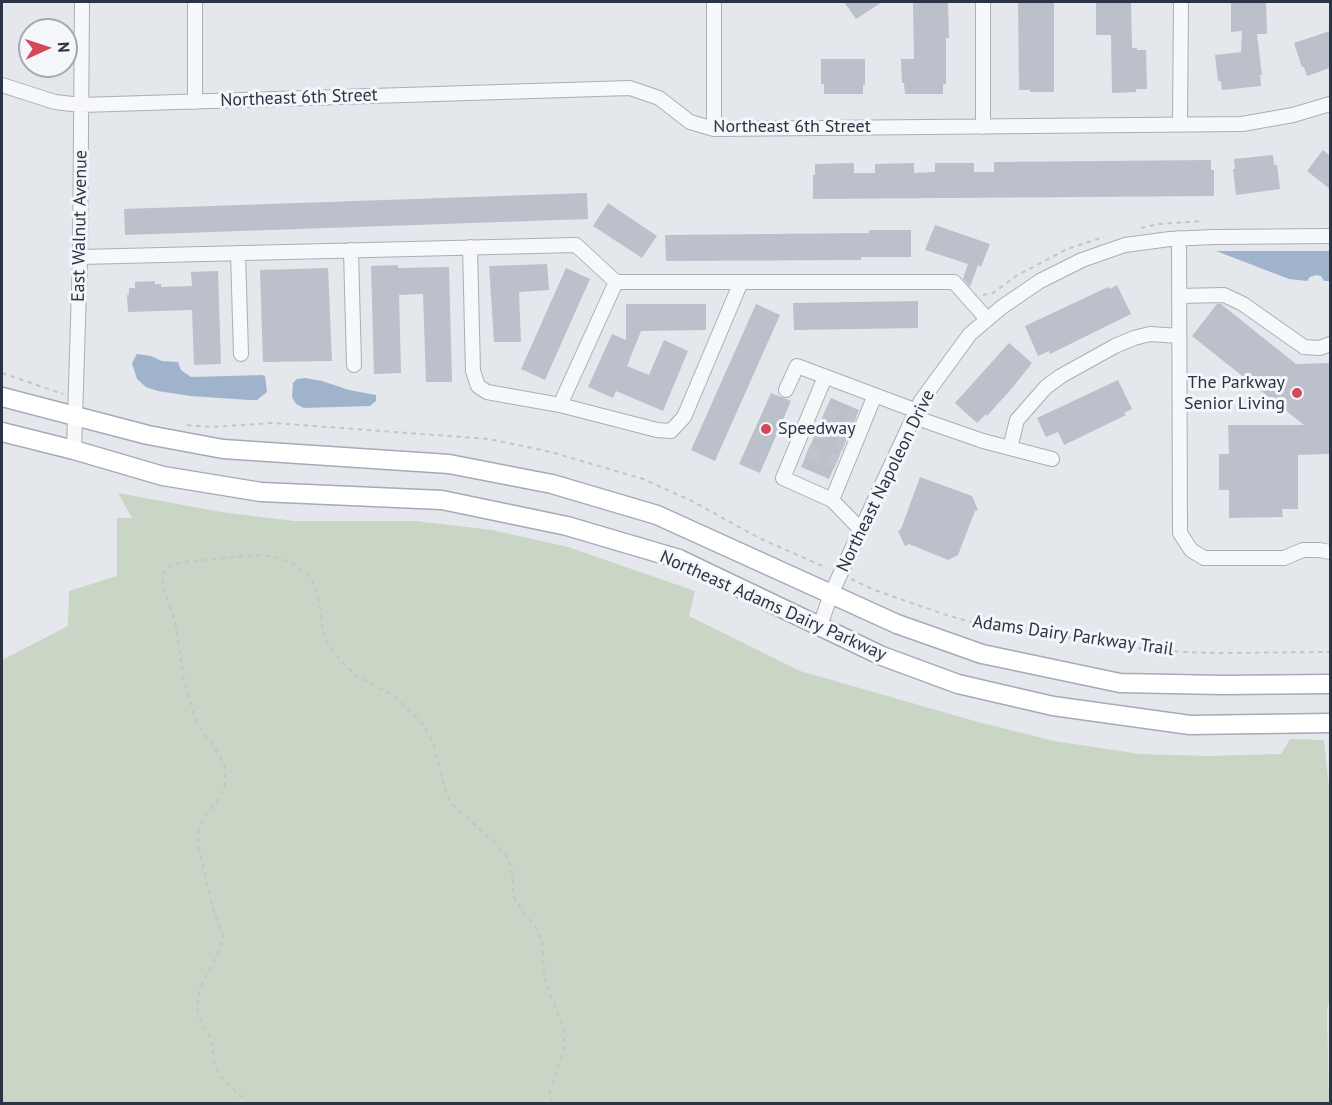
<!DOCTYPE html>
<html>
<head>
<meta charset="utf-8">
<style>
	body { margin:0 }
	#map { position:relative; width:1332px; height:1105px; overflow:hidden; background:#e4e7ec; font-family:"PT Sans",sans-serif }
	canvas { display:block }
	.frame { position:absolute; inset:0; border:3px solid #2b3445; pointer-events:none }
	.north { position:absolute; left:18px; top:18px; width:60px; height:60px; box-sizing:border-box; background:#f4f6f9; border:2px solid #a4a8b1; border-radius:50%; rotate:87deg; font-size:16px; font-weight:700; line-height:24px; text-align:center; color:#2b3445 }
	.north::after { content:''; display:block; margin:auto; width:21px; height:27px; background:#d1495b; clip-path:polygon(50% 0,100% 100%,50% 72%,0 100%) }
</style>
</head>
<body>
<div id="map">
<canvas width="1332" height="1105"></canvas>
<div class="frame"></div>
<div class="north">N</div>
</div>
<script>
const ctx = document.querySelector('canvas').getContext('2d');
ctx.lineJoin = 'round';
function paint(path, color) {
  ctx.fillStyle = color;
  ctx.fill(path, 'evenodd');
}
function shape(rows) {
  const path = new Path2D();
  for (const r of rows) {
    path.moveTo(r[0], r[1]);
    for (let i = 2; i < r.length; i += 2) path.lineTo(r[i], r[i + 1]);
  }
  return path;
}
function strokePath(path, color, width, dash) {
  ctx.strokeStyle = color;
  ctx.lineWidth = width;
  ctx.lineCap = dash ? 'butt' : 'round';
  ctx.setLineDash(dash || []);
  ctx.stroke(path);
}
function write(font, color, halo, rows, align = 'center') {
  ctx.font = font + ' "PT Sans",sans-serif';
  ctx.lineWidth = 6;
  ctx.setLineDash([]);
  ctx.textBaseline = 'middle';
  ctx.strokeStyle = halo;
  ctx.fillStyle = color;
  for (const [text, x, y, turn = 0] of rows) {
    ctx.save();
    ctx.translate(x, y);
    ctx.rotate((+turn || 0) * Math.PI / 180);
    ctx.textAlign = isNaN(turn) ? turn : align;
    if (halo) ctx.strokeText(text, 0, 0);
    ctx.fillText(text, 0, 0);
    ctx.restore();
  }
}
paint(shape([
	[118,493,221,512,294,521,416,521,492,530,568,547,695,591,689,616,800,671,978,722,1054,741,1140,754,1209,756,1281,754,1290,739,1324,740,1330,797,1330,994,1327,1012,1329,1103,2,1103,2,660,68,626,69,591,117,576,117,518,132,518]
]), '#c9d6c5');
paint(shape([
	[1216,251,1330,251,1330,281,1324,281,1321,276,1316,275,1310,277,1307,281,1289,279],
	[137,354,151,356,162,361,178,362,181,370,191,377,262,375,265,376,267,392,257,400,249,400,190,396,158,391,146,387,137,379,132,363],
	[305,378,322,381,349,390,376,395,376,401,370,406,304,408,296,404,292,397,293,383,297,379]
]), '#9fb4cc');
paint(shape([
	[844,2,882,2,856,19],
	[913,2,948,2,949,38,946,38,946,84,943,84,943,94,905,94,904,83,902,83,901,59,914,59],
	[1018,2,1054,2,1054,92,1030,92,1030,90,1019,90],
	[1096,2,1131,2,1132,48,1137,48,1137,50,1146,50,1147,89,1136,89,1136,92,1112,93,1111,35,1096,35],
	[1231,2,1266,2,1267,34,1257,34,1262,75,1260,75,1261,86,1222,90,1221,81,1218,81,1215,55,1241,52,1242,31,1231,32],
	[1330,31,1330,68,1307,76,1304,67,1302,67,1294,43],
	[821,59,865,59,865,85,863,85,863,94,824,94,824,84,821,84],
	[1323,150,1330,156,1330,189,1307,171],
	[1273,155,1274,165,1277,165,1280,189,1236,195,1233,169,1235,169,1234,159],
	[1211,160,1211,170,1214,170,1214,196,813,199,813,175,815,175,815,164,854,163,854,173,875,173,875,164,914,163,914,173,935,172,935,163,974,163,974,172,994,172,994,162],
	[587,193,588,219,125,235,124,209],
	[608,203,657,236,642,258,593,226],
	[935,225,990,244,981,267,978,265,970,287,963,279,968,264,925,250],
	[869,230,911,230,911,257,861,257,861,260,666,261,665,235,869,233],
	[547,264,549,290,519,292,521,342,494,342,489,266],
	[398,265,398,268,449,267,452,382,426,382,423,294,399,295,401,373,374,374,371,266],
	[328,268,332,361,263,362,260,270],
	[566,268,590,279,545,380,521,369],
	[218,271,221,364,194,365,192,310,128,312,127,295,129,295,129,288,135,288,135,282,155,281,155,284,161,284,161,287,192,286,191,272],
	[1117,285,1131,314,1050,354,1049,351,1038,356,1025,326,1108,287,1110,289],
	[918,301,918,328,794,330,793,303],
	[626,304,706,304,706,330,641,331,627,366,649,375,664,340,688,351,663,411,616,391,613,398,588,387,612,334,626,340],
	[756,304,780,315,715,461,691,450],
	[1217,304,1221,304,1296,364,1330,363,1330,454,1298,455,1298,509,1282,509,1283,517,1229,518,1229,490,1219,490,1219,454,1229,454,1228,425,1304,425,1192,336],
	[1009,343,1032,363,1013,387,987,416,986,414,977,423,955,403],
	[1118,380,1132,409,1124,413,1126,415,1064,445,1058,432,1046,437,1037,418],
	[771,393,791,401,760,473,739,464],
	[831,398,859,410,829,479,801,467],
	[920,477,972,496,978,510,975,511,958,555,948,560,909,544,905,546,898,531,901,529]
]), '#bbc0ca');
strokePath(shape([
	[825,411,854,423],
	[816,432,845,444],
	[808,450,837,462]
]), '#bfc3cb', 14, [14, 7]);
const minor = shape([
	[714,2,714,129],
	[983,2,983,127],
	[2,85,55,102,81,105,630,88,659,98,690,122,714,129,1242,124,1293,115,1330,104],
	[195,102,195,2],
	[1180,125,1181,2],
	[1179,238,1180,533,1191,550,1204,558,1284,558,1303,550,1319,550,1330,552],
	[470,247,473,371,478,386,487,392,560,405,657,430,671,431,684,417,741,282],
	[351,250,354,365],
	[238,253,241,354],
	[80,257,576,245,616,282,954,282,987,319],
	[1179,296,1224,295,1243,304,1304,347,1320,348,1330,344],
	[825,377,783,478,832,500,861,530],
	[786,390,797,366,917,411],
	[560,405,616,282],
	[914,417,983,441,1052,459],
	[1010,448,1017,420,1046,387,1061,376,1115,346,1134,338,1150,334,1179,336],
	[74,450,80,257,82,2],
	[832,500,875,395],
	[820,626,831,594,921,401,970,334,1002,307,1040,281,1082,260,1125,245,1170,239,1214,237,1330,236]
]);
const major = shape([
	[2,397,148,435,223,449,449,464,552,484,657,515,897,624,982,654,1120,683,1223,685,1330,684],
	[2,432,74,450,163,476,261,492,442,500,567,526,679,559,882,656,958,684,1053,706,1190,725,1330,723]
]);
strokePath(minor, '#a9aeb7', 16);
strokePath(major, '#a3abb8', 21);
strokePath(shape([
	[1141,228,1158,224,1203,221],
	[983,295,993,293,1016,276,1067,249,1104,237],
	[2,373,63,394],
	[187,425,211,427,273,423,489,439,551,452,643,479,692,501,759,538,827,568],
	[851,579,872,589,943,614,974,623,1105,643,1158,651,1214,653,1330,652],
	[249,1104,219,1075,214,1061,211,1038,201,1021,197,1008,200,988,217,956,223,936,214,913,198,844,198,832,203,819,222,794,225,785,225,768,220,756,197,723,184,681,175,621,164,588,162,575,170,566,182,562,258,555,275,557,284,560,295,565,311,578,318,594,324,637,333,652,355,675,393,695,422,723,433,743,445,789,450,802,498,846,507,857,512,869,513,896,522,910,536,928,542,940,545,982,564,1029,564,1049,550,1091,551,1104]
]), '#c2c5cb', 2, [4.5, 4.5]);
strokePath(minor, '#f7f8fa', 14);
strokePath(major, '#fff', 18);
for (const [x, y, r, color] of [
	[1297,393,6,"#d1495b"],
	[766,429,6,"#d1495b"]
]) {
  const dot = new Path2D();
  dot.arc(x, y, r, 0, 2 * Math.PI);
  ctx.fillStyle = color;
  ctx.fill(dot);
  strokePath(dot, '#f4f6f9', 2);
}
write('18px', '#2b3445', '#f4f6f9', [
	["Northeast 6th Street",299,98,-2],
	["Northeast 6th Street",792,127],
	["East Walnut Avenue",80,226,-89],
	["Northeast Napoleon Drive",886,481,-64],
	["Northeast Adams Dairy Parkway",773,606,24],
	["Adams Dairy Parkway Trail",1073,636,8]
]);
write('18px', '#2b3445', '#f4f6f9', [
	["The Parkway",1285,383],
	["Senior Living",1285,404],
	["Speedway",778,429,"left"]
], 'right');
</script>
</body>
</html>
